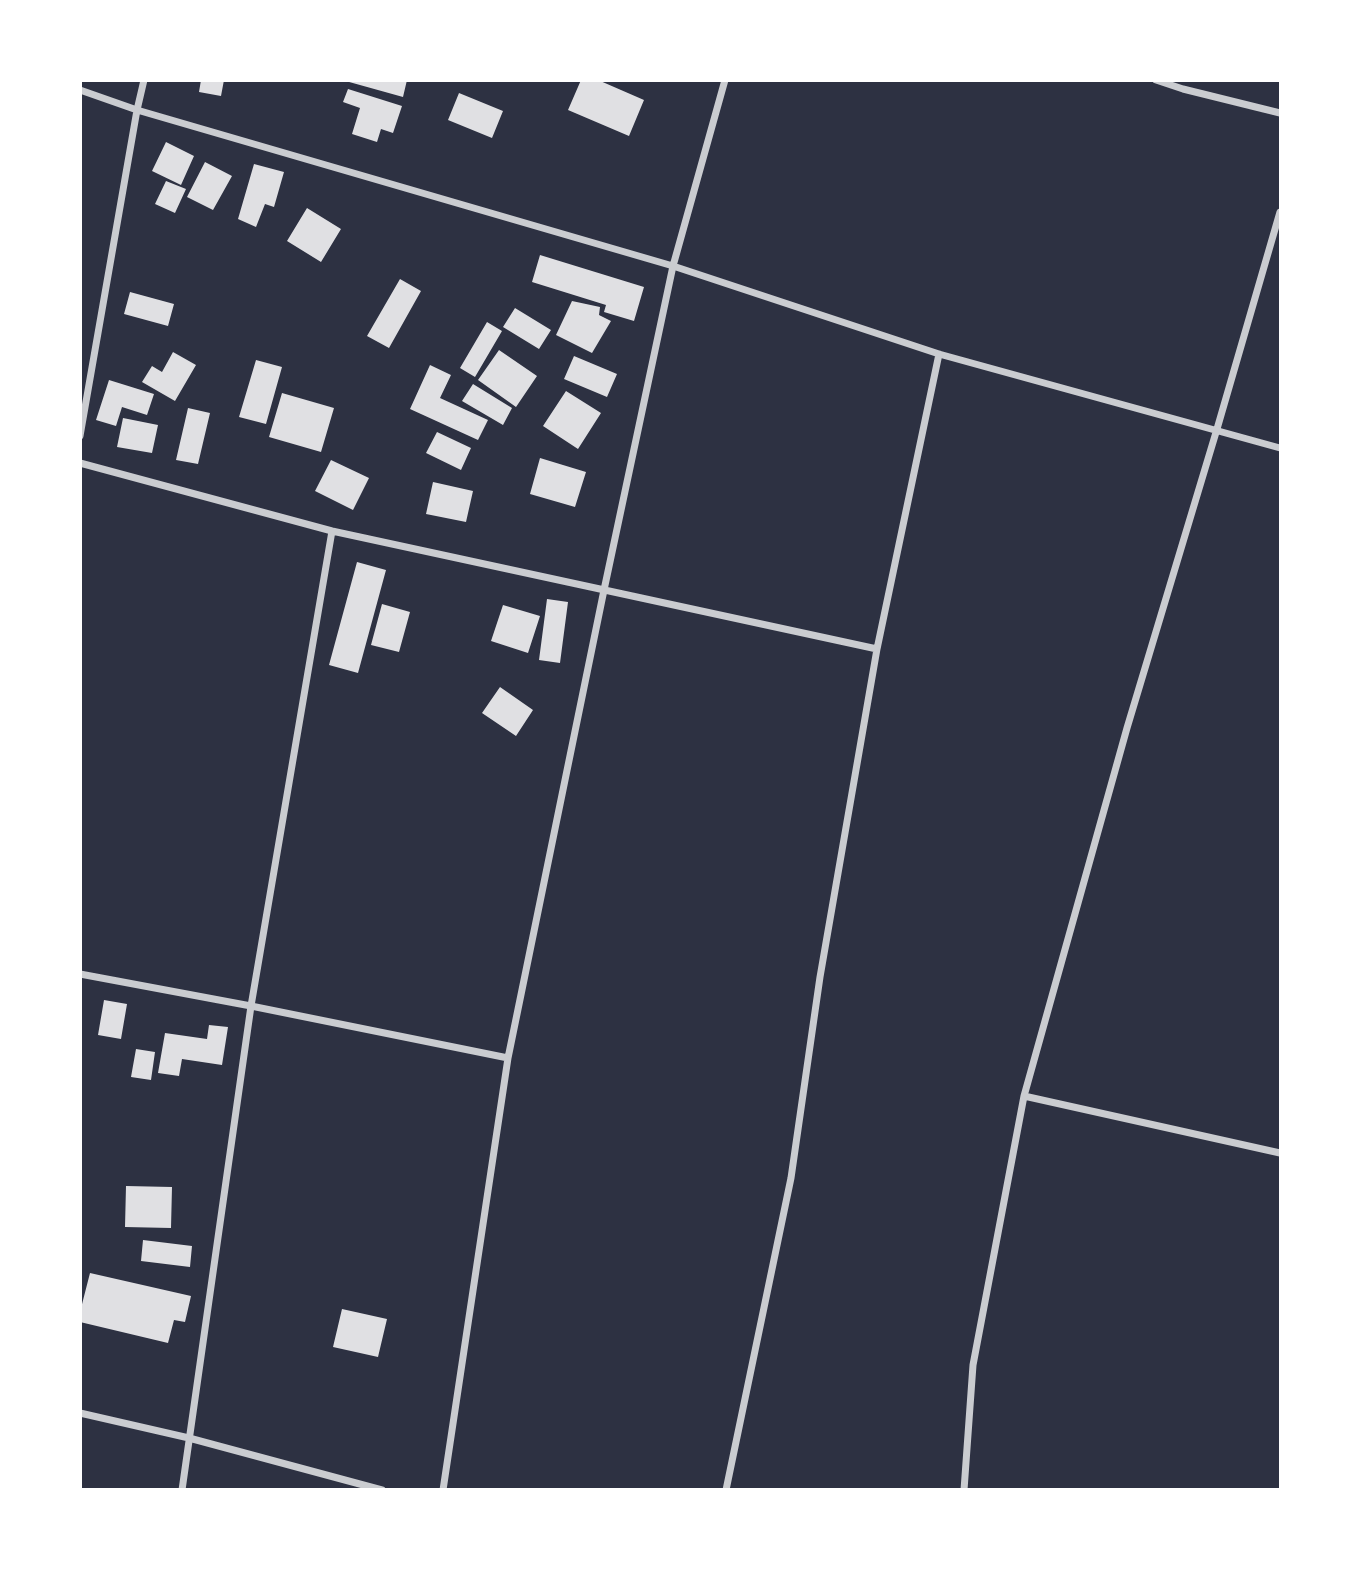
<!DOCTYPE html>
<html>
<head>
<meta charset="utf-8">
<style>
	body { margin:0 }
	#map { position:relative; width:1361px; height:1570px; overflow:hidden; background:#2d3142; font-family:"Roboto Serif",serif }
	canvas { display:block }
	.frame { position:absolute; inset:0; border:82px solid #fff; pointer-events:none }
</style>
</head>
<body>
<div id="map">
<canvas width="1361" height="1570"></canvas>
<div class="frame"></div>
</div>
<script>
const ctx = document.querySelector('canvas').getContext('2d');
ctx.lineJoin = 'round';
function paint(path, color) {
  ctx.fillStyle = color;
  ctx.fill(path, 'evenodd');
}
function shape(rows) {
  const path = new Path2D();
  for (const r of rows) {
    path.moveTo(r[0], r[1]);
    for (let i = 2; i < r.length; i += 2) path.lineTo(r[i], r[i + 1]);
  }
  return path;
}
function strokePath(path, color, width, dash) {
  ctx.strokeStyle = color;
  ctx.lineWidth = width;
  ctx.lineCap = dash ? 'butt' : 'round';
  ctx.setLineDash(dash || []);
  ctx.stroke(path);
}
paint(shape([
	[201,80,224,80,221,96,199,92],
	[342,80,407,80,403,97],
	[581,80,598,80,644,100,629,136,568,110],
	[348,89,402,106,393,133,381,129,377,142,352,134,360,108,343,102],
	[459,93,503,111,492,138,448,120],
	[166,142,194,156,181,185,152,171],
	[205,162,232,176,213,210,187,197],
	[254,164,284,172,274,207,265,204,256,227,238,219],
	[166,181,186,189,175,213,155,204],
	[307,208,341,229,321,262,287,241],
	[540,255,644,287,634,321,604,312,606,305,532,282],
	[400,279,421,291,389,348,367,336],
	[130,292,174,304,168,326,124,314],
	[572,301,600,307,599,315,611,321,592,353,556,335],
	[515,308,551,330,539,349,503,327],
	[487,322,502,331,475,377,460,368],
	[499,350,537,376,516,407,478,380],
	[173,352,196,365,175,401,142,382,152,366,162,372],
	[574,356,617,374,607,397,564,379],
	[256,360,282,367,266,424,239,417],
	[430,365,451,375,440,398,488,420,478,440,410,409],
	[109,380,154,394,147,415,122,407,116,426,96,420],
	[473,384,512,408,503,425,462,401],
	[566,391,601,413,578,449,543,426],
	[282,393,334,408,321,452,269,437],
	[188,408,210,413,198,464,176,460],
	[123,418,158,425,152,453,117,447],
	[437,432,471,448,461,470,426,453],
	[540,458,586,472,575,507,530,494],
	[331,460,369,478,353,510,315,491],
	[433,482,473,491,466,522,426,514],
	[357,562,386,570,358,673,329,665],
	[547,599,568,602,560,663,539,660],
	[382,604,410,612,399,652,371,645],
	[503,605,540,616,528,653,491,641],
	[500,687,533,710,516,736,482,713],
	[104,1000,127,1004,121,1039,98,1035],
	[209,1025,228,1027,222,1065,182,1059,179,1076,158,1073,165,1033,207,1039],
	[136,1049,155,1052,151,1080,131,1077],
	[126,1186,172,1187,171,1228,125,1227],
	[143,1240,192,1246,190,1267,141,1261],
	[90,1273,191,1296,185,1322,174,1320,168,1343,80,1322,80,1312],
	[342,1309,387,1319,378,1357,333,1347]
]), '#e0e0e3');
strokePath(shape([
	[1156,80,1183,89,1280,113],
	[80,90,137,110,673,266,939,354,1280,448],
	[80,436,137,110,144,80],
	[80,463,332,531,877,649],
	[80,974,251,1006,508,1058],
	[1024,1096,1280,1153],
	[80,1413,189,1438,382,1490],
	[182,1490,251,1006,332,531],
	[443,1490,508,1058,604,590,673,266,725,80],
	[726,1490,791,1178,820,977,877,649,939,354],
	[964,1490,973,1365,1024,1096,1127,728,1217,429,1280,212]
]), '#caccd0', 7);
</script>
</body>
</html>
